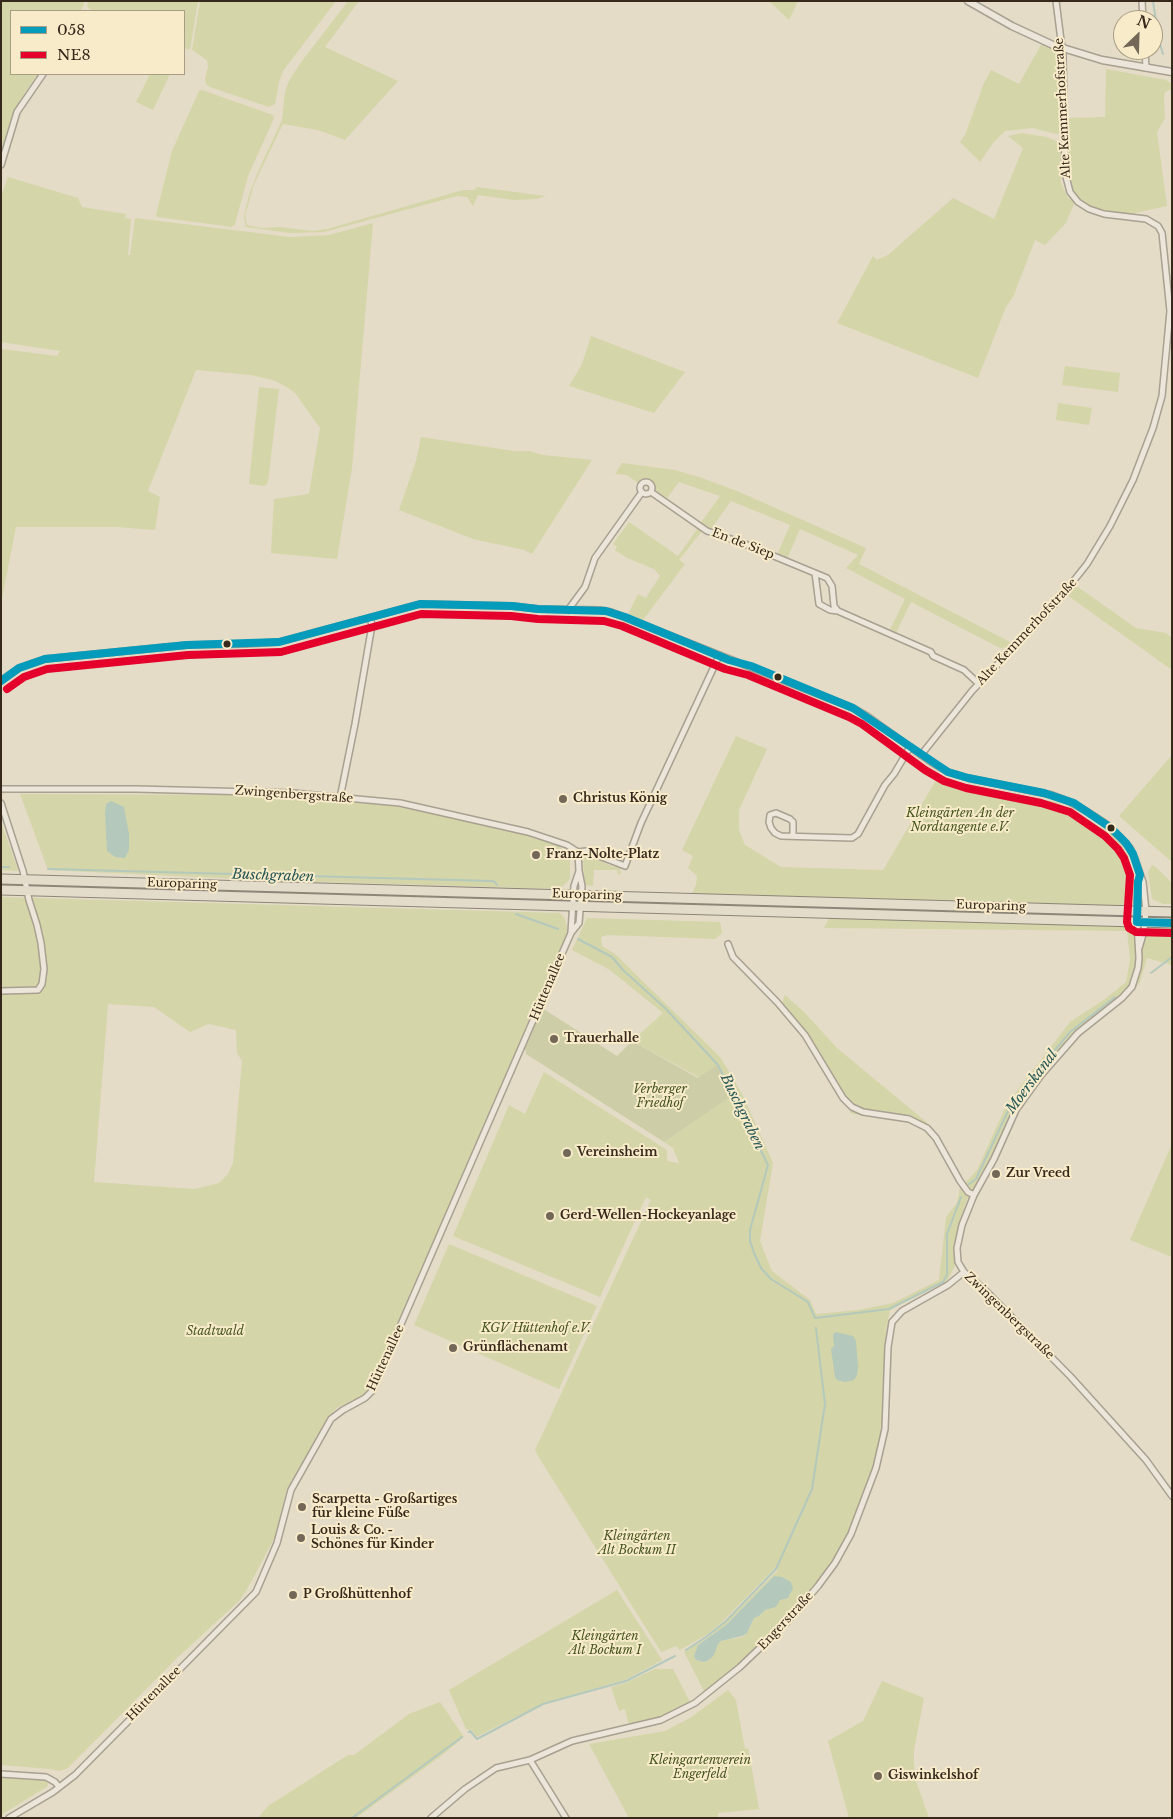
<!DOCTYPE html>
<html>
<head>
<meta charset="utf-8">
<style>
	body { margin:0 }
	#map { position:relative; width:1173px; height:1819px; overflow:hidden; background:#e4dcc7; font-family:"Libre Baskerville",serif }
	canvas { display:block }
	.frame { position:absolute; inset:0; border:2px solid #36281a; pointer-events:none }
	.legend { position:absolute; left:10px; top:10px; width:175px; height:65px; box-sizing:border-box; background:#f8ebca; border:1px solid #aa9d84; margin:0; padding:6px 9px; list-style:none; font-size:15px; color:#36281a }
	.legend li { display:flex; align-items:center; gap:10px; height:25px }
	.legend b { width:25px; border:1px solid #aa9d84 }
	.north { position:absolute; left:1113px; top:10px; width:50px; height:50px; box-sizing:border-box; background:#f8ebca; border:1px solid #aa9d84; border-radius:50%; rotate:24deg; font-size:14px; font-weight:700; line-height:20px; text-align:center; color:#36281a }
	.north::after { content:''; display:block; margin:auto; width:18px; height:22px; background:#736757; clip-path:polygon(50% 0,100% 100%,50% 72%,0 100%) }
</style>
</head>
<body>
<div id="map">
<canvas width="1173" height="1819"></canvas>
<div class="frame"></div>
<ul class="legend">
<li><b style="height:6px;background:#059cbc"></b>058</li>
<li><b style="height:6px;background:#e4002b"></b>NE8</li>
</ul>
<div class="north">N</div>
</div>
<script>
const ctx = document.querySelector('canvas').getContext('2d');
ctx.lineJoin = 'round';
function paint(path, color) {
  ctx.fillStyle = color;
  ctx.fill(path, 'evenodd');
}
function shape(rows) {
  const path = new Path2D();
  for (const r of rows) {
    if (r.length === 3) {
      path.moveTo(r[0] + r[2], r[1]);
      path.arc(r[0], r[1], r[2], 0, 2 * Math.PI);
      continue;
    }
    path.moveTo(r[0], r[1]);
    for (let i = 2; i < r.length; i += 2) path.lineTo(r[i], r[i + 1]);
  }
  return path;
}
function strokePath(path, color, width, dash) {
  ctx.strokeStyle = color;
  ctx.lineWidth = width;
  ctx.lineCap = dash ? 'butt' : 'round';
  ctx.setLineDash(dash || []);
  ctx.stroke(path);
}
function write(font, color, halo, rows, align = 'center') {
  ctx.font = font + ' "Libre Baskerville",serif';
  ctx.lineWidth = 4;
  ctx.setLineDash([]);
  ctx.textBaseline = 'middle';
  ctx.strokeStyle = halo;
  ctx.fillStyle = color;
  for (const [text, x, y, turn = 0] of rows) {
    ctx.save();
    ctx.translate(x, y);
    ctx.rotate((+turn || 0) * Math.PI / 180);
    ctx.textAlign = isNaN(turn) ? turn : align;
    if (halo) ctx.strokeText(text, 0, 0);
    ctx.fillText(text, 0, 0);
    ctx.restore();
  }
}
paint(shape([
	[1,1,85,1,81,11,11,11,11,74,38,74,25,92,12,116,1,153],
	[88,1,198,1,190,50,184,48,184,11,93,11,87,7],
	[200,1,336,1,283,71,279,82,275,104,269,107,210,87,206,84,205,78,208,67,207,60,192,50],
	[348,1,359,1,325,47,398,81,345,140,318,130,283,124,254,184,245,216,247,225,261,228,279,227,313,231,327,229,463,190,474,190,477,187,546,196,536,199,514,200,478,195,473,206,467,197,457,196,324,232,290,233,246,227,244,217,249,195,257,174,282,120,285,92,289,81,299,65],
	[769,1,798,1,789,20],
	[1042,43,1055,49,1060,57,1061,133,1056,134,1033,128,1005,131,993,143,980,162,960,142,965,135,984,83,991,70,1019,84],
	[1106,69,1166,80,1172,84,1172,89,1165,92,1164,97,1165,118,1157,132,1167,206,1135,213,1134,215,1115,213,1090,206,1079,200,1072,191,1068,180,1066,118,1105,117],
	[150,74,170,74,153,110,136,102],
	[202,90,273,115,274,118,248,176,235,224,232,227,157,217,156,215,172,151,199,91],
	[1021,133,1047,137,1060,143,1061,183,1068,198,1075,202,1066,223,1045,245,1035,240,1013,297,1006,307,978,378,837,323,873,256,877,260,888,255,953,198,994,219,1023,148,1008,136],
	[8,177,78,198,82,207,126,214,125,218,131,219,128,255,130,255,135,218,290,237,329,235,373,223,352,468,337,559,271,553,274,499,309,494,320,428,295,393,287,387,273,380,251,375,196,370,148,491,160,497,155,530,117,527,16,527,1,603,1,349,57,356,60,351,1,342,1,196],
	[591,336,685,372,654,413,569,386,582,364],
	[1065,366,1120,373,1118,392,1062,385],
	[259,387,279,389,268,482,265,486,249,484],
	[1058,403,1092,408,1089,425,1056,420],
	[421,437,514,451,530,451,543,455,592,460,532,554,524,550,473,539,399,510,416,461],
	[622,463,675,470,699,477,737,491,866,548,859,564,1014,644,1007,649,1004,647,1002,649,911,602,895,635,889,632,905,599,846,568,858,555,800,529,787,559,777,555,790,525,731,501,711,529,708,529,700,524,720,496,679,482,667,498,655,490,654,484,649,479,643,479,638,483,627,475,615,474],
	[629,522,678,556,698,528,702,531,679,560,685,564,643,620,628,614,638,594,646,598,660,576,654,569,627,558,615,550,617,547,613,544],
	[1075,585,1136,628,1166,633,1172,638,1172,670,1067,595],
	[736,736,767,749,739,810,739,830,745,845,781,867,883,870,939,775,965,785,1057,802,1109,832,1120,843,1128,856,1134,879,1133,899,1127,930,1172,928,1172,965,1147,958,1140,982,1131,994,1082,1034,1040,1082,1023,1104,976,1201,967,1199,953,1246,955,1266,947,1281,890,1310,886,1330,882,1433,874,1469,848,1536,835,1561,815,1588,811,1588,780,1625,724,1678,705,1693,684,1652,707,1638,728,1620,778,1570,774,1569,723,1621,708,1634,680,1650,676,1646,661,1652,538,1456,535,1450,651,1200,646,1197,600,1297,453,1236,509,1105,525,1114,544,1072,667,1150,667,1161,679,1163,673,1148,664,1142,732,1095,632,1041,663,1013,610,970,572,950,587,918,720,922,722,933,715,939,608,935,601,937,602,946,615,954,721,1058,743,1096,773,1163,760,1241,772,1271,810,1300,816,1314,858,1310,893,1303,939,1280,946,1217,957,1203,960,1188,977,1170,1007,1104,1070,1022,1105,999,1126,982,1130,959,1127,931,824,928,840,899,692,894,696,885,697,876,688,868,693,856,682,850],
	[774,1576,787,1579,776,1607,765,1610,759,1616,754,1618,749,1629,742,1637,721,1641,718,1644,709,1660,704,1662,696,1660,694,1656,698,1645,726,1625],
	[1172,755,1172,862,1119,816],
	[20,794,226,795,388,805,492,826,530,835,560,845,561,849,570,859,570,879,560,889,283,881,48,870],
	[1,822,16,864,18,871,1,870],
	[586,855,614,867,616,866,619,867,621,873,618,875,617,870,594,870,593,886,586,885,584,879,583,856],
	[1152,865,1156,867,1172,883,1172,904,1163,904,1152,899,1148,872],
	[1,897,560,913,565,919,568,932,367,1394,337,1408,330,1415,286,1492,276,1535,250,1584,240,1600,177,1658,68,1768,60,1771,50,1769,1,1765],
	[108,1004,154,1007,190,1032,208,1024,236,1030,237,1053,242,1061,233,1163,228,1174,219,1183,195,1189,94,1182],
	[785,995,804,1012,837,1048,930,1125,923,1128,907,1121,852,1114,838,1094,843,1091,814,1043,782,1003],
	[1172,1144,1172,1257,1130,1240],
	[449,1244,597,1306,559,1389,414,1325],
	[617,1590,662,1660,625,1680,544,1703,476,1737,471,1730,466,1729,449,1690],
	[655,1669,673,1669,690,1702,659,1718,629,1725,625,1709,619,1711,611,1687,625,1683],
	[882,1681,924,1698,914,1750,914,1764,915,1778,929,1818,849,1818,828,1741,863,1721],
	[728,1690,736,1700,745,1749,748,1748,759,1809,718,1813,718,1818,629,1818,589,1744,665,1731,690,1718],
	[440,1702,464,1737,441,1756,356,1818,258,1818,268,1806,348,1755,354,1755,409,1714],
	[1,1776,45,1779,47,1781,48,1786,1,1815]
]), '#d4d5a8');
paint(shape([
	[542,1008,617,1056,632,1041,698,1078,717,1065,733,1095,664,1142,526,1054,525,1048]
]), '#cdcea8');
paint(shape([
	[111,801,124,807,129,834,129,850,125,858,115,857,107,851,105,814,106,804],
	[836,1332,853,1336,856,1341,858,1367,857,1375,854,1380,845,1382,837,1380,835,1377,831,1349,834,1346,833,1334],
	[774,1576,782,1577,791,1582,793,1588,788,1598,780,1600,776,1607,765,1610,759,1616,754,1618,747,1633,742,1636,721,1641,718,1644,714,1655,709,1660,704,1662,696,1660,694,1656,698,1645,726,1625]
]), '#b4c9bc');
strokePath(shape([
	[1153,1,1159,41,1163,54],
	[1,867,9,867],
	[48,869,492,881,495,882,497,885],
	[516,914,558,929],
	[578,939,612,957,623,970,665,1008,718,1065,768,1165,750,1230,750,1241,754,1253,761,1268,771,1279,808,1302,815,1318,889,1309,943,1282,947,1275,947,1234,961,1197],
	[1151,973,1172,957],
	[969,1184,976,1179,1007,1113,1031,1079,1070,1032,1115,997],
	[686,1650,706,1637,726,1621,776,1569,812,1489,825,1404,816,1328],
	[469,1732,470,1731,477,1739,543,1704,626,1681,675,1656],
	[352,1818,462,1737]
]), '#b4c9bc', 2);
const minor = shape([
	[1142,1,1143,20],
	[1145,50,1146,68],
	[1,165,17,112,43,74],
	[646,488,6],
	[651,492,707,531,740,542,827,578,832,586,834,606,838,611,931,652,933,656,964,670,979,684],
	[815,573,819,604,830,610,838,611],
	[568,610,585,587,595,558,642,492],
	[1,681,19,668,45,659,187,645,245,644,279,642,420,604,512,606,538,609,600,610,611,612,853,708,867,716,931,762,948,772,968,778,1052,795,1068,801,1088,812,1105,823,1121,838,1130,848,1135,859,1143,882,1146,911,1144,931,1139,948],
	[921,755,972,691,1056,603,1087,564,1110,526,1133,480,1153,428,1162,396,1170,311,1162,233,1158,226,1146,219,1104,214,1089,209,1078,202,1070,192,1065,173,1063,56,1056,1],
	[1,789,136,789,293,793,400,803,528,832,567,845,578,852,586,851,625,866,641,823,719,656],
	[340,798,355,724,372,625,370,618],
	[1,803,23,871,29,900,37,925,41,943,44,969,42,984,38,990,1,991],
	[793,836,793,822,790,819,776,813,770,815,769,822,771,828,775,833,781,836,852,838,858,834,885,785,894,774,910,747],
	[1140,875,1138,882,1137,922,1139,958,1138,968,1132,987,1122,998,1078,1033,1042,1074,1016,1110,994,1159,974,1195,962,1225,957,1248,958,1262,964,1272,984,1289,1070,1376,1146,1460,1172,1496],
	[571,932,574,886,579,871],
	[728,944,733,957,777,1002,805,1035,843,1098,852,1107,863,1112,909,1119,927,1128,936,1138,960,1181,968,1192,974,1195],
	[530,1760,566,1818],
	[1,1774,46,1777,55,1782,59,1787],
	[9,1818,53,1792,75,1775,256,1592,277,1543,291,1490,331,1419,343,1410,365,1398,372,1391,571,933,579,923,582,886,579,871,578,852],
	[431,1818,465,1789,496,1768,530,1760,572,1741,661,1720,695,1703,740,1667,788,1621,818,1586,835,1563,851,1534,876,1468,885,1429,888,1347,892,1322,902,1311,948,1285,964,1272]
]);
const tertiary = shape([
	[968,1,1012,26,1053,45,1102,60,1172,72]
]);
const primary = shape([
	[1,879,1172,912],
	[1,890,1172,923]
]);
strokePath(minor, '#a8a091', 8);
strokePath(tertiary, '#a8a091', 9);
strokePath(primary, '#8d8578', 11);
strokePath(minor, '#ebe6d9', 5);
strokePath(tertiary, '#ebe6d9', 6);
strokePath(primary, '#e3dcca', 9);
strokePath(shape([
	[1,681,19,668,45,659,187,645,279,642,420,604,512,606,538,609,606,611,625,617,729,660,751,666,853,708,948,772,968,778,1044,793,1074,803,1111,828,1126,843,1133,854,1140,875,1138,882,1137,922,1172,923]
]), '#059cbc', 8);
strokePath(shape([
	[7,689,24,677,47,669,188,655,281,652,421,614,511,616,538,619,604,621,622,626,725,669,748,675,849,717,862,724,925,770,944,781,966,788,1041,803,1070,812,1105,836,1118,849,1124,858,1130,875,1127,922,1129,928,1136,932,1172,933]
]), '#e4002b', 8);
for (const [x, y, r, color] of [
	[227,644,4.5,"#36281a"],
	[778,677,4.5,"#36281a"],
	[563,799,5,"#736757"],
	[1111,828,4.5,"#36281a"],
	[536,855,5,"#736757"],
	[554,1039,5,"#736757"],
	[567,1153,5,"#736757"],
	[996,1174,5,"#736757"],
	[550,1216,5,"#736757"],
	[453,1348,5,"#736757"],
	[302,1507,5,"#736757"],
	[301,1538,5,"#736757"],
	[293,1595,5,"#736757"],
	[878,1776,5,"#736757"]
]) {
  const dot = new Path2D();
  dot.arc(x, y, r, 0, 2 * Math.PI);
  ctx.fillStyle = color;
  ctx.fill(dot);
  strokePath(dot, '#f8ebca', 2);
}
write('12px', '#36281a', '#f8ebca', [
	["Alte Kemmerhofstraße",1063,108,-93],
	["En de Siep",743,544,21],
	["Alte Kemmerhofstraße",1027,632,-47],
	["Zwingenbergstraße",294,795,4],
	["Europaring",182,884,2],
	["Europaring",587,895,2],
	["Europaring",991,906,2],
	["Hüttenallee",548,987,-67],
	["Zwingenbergstraße",1009,1316,44],
	["Hüttenallee",386,1358,-65],
	["Engerstraße",786,1621,-47],
	["Hüttenallee",154,1694,-45]
]);
write('bold 12px', '#36281a', '#f8ebca', [
	["Christus König",573,799],
	["Franz-Nolte-Platz",546,855],
	["Trauerhalle",564,1039],
	["Vereinsheim",577,1153],
	["Zur Vreed",1006,1174],
	["Gerd-Wellen-Hockeyanlage",560,1216],
	["Grünflächenamt",463,1348],
	["Scarpetta - Großartiges",312,1500],
	["für kleine Füße",312,1514],
	["Louis & Co. -",311,1531],
	["Schönes für Kinder",311,1545],
	["P Großhüttenhof",303,1595],
	["Giswinkelshof",888,1776]
], 'left');
write('italic 12px', '#45541e', '#f8ebca', [
	["Kleingärten An der",960,814],
	["Nordtangente e.V.",960,828],
	["Verberger",660,1090],
	["Friedhof",660,1104],
	["KGV Hüttenhof e.V.",536,1329],
	["Stadtwald",215,1332],
	["Kleingärten",637,1537],
	["Alt Bockum II",637,1551],
	["Kleingärten",605,1637],
	["Alt Bockum I",605,1651],
	["Kleingartenverein",700,1761],
	["Engerfeld",700,1775]
]);
write('italic 14px', '#275755', '#f8ebca', [
	["Buschgraben",273,876,2],
	["Moerskanal",1032,1082,-53],
	["Buschgraben",742,1112,64]
]);
</script>
</body>
</html>
